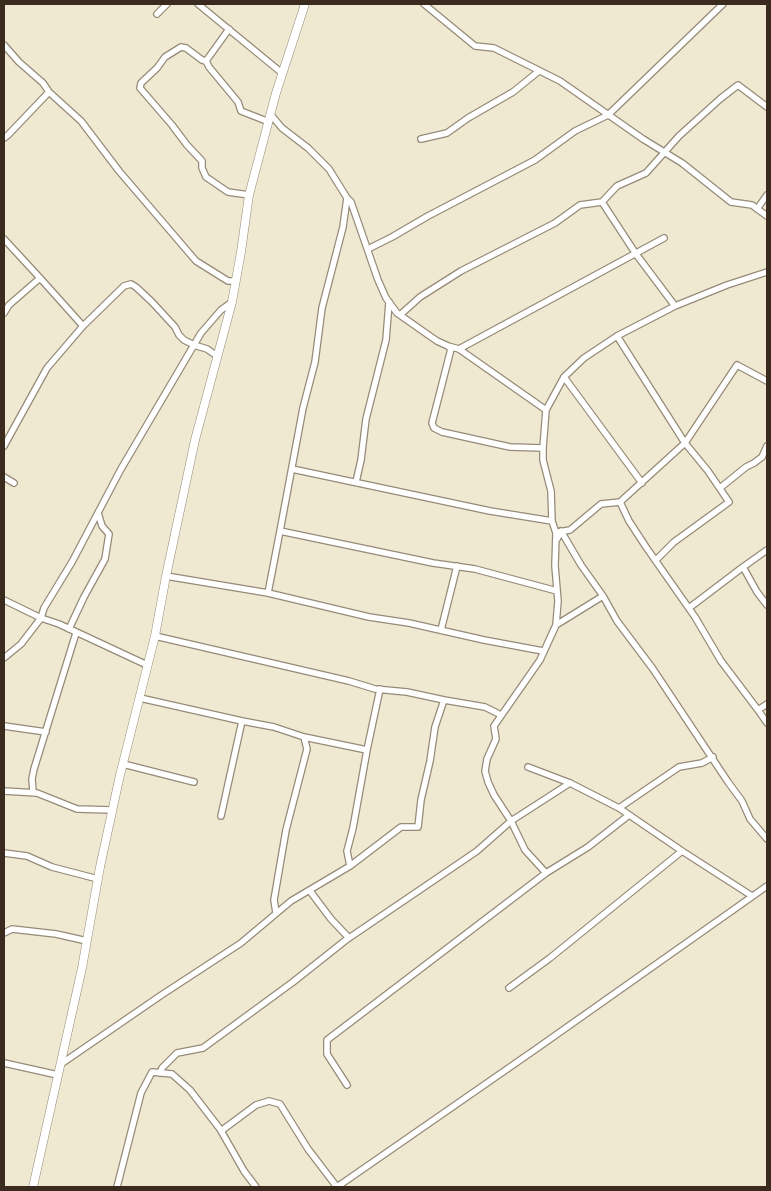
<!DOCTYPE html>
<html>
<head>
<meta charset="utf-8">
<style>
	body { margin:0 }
	#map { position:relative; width:771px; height:1191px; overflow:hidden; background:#f0e9d1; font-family:Sriracha,sans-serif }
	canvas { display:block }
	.frame { position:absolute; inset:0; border:5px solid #3b2a1e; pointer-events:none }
</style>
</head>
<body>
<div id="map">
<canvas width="771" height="1191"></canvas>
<div class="frame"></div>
</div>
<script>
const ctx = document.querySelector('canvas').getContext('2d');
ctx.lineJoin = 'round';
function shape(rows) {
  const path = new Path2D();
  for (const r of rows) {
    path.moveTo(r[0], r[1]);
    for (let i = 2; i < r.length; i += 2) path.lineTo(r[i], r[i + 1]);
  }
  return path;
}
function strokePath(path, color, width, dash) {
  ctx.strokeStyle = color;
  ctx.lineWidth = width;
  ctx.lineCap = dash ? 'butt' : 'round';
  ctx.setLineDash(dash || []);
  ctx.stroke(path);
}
const street = shape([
	[198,4,282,73],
	[424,4,475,46,494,48,560,81,643,139,682,163,731,202,752,205,767,216],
	[157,14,167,4],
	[229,29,206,61,202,60,186,48,181,47,165,57,157,68,141,83,140,88,172,125,187,145,202,161,202,168,206,177,228,192,249,195],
	[4,45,19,62,43,83,49,92,8,135,4,138],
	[206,61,209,67,238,102,241,111,269,122],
	[49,92,81,121,119,171,196,261,228,281,236,281],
	[271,115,282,128,308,148,329,169,347,198,351,202,378,280,386,298,397,313,437,341,448,346,459,349,546,410],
	[421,139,447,133,468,118,513,92,539,71],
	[757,209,767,195],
	[4,239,40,278,83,326,124,286,131,284,136,287,152,302,175,327,179,335,184,340,194,345,207,349,217,356],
	[368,249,392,237,428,216,535,160,575,131,608,115,723,4],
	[675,306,636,254,602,202,617,186,646,173,679,136,720,99,738,85,767,107],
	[4,313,9,305,40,278],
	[400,315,420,297,461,271,555,223,580,205,602,202],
	[617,336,685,443,708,471,729,502,674,542,656,560],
	[448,346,451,349,432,423,434,428,442,432,510,447,543,448],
	[459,349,664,238],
	[564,377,584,358,617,336,675,306,727,285,767,272],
	[4,446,47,368,83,326],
	[292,469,490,511,552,521],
	[4,477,14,483],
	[356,482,361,460,366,419,386,340,389,302],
	[720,488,746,467,754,463,762,457,767,446],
	[620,502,685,443,737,365,767,381],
	[280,531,303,408,315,362,322,308,343,227,347,198],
	[558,532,570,530,601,504,620,502,629,521,646,547,695,617,721,661,758,710,767,723],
	[557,539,561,531,581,565,603,596,617,621,653,669,728,782,742,801,750,819,767,839],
	[767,550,743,567,757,592,767,605],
	[166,576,268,593,280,531,433,563,475,569,557,591],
	[268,593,369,617,409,623,484,640,543,651],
	[4,600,41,618,59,624,147,665],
	[689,608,743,567],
	[556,625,603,596],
	[69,629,84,597,105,559,109,534,102,526,98,513],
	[441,630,457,566],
	[155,636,349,681,375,689,407,692,444,700],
	[4,658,21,644,41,618,44,608,72,562,121,469,201,333,221,310,232,302],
	[140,698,242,721,274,727,304,737,307,749,286,830,274,900,276,913],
	[758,710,767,704],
	[4,726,46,732],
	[304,737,367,750,353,828,347,851,350,866],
	[367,750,380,689],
	[123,764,194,782],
	[528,767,570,783,619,808,682,851,752,896],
	[4,791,37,793,77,809,112,810],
	[33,792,32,779,34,769,76,633],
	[619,808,679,767,702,763,713,757],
	[221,816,242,721],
	[4,853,27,856,52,867,98,879],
	[546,873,525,850,511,821,494,795,488,782,485,771,487,759,496,739,494,726,540,660,556,625,558,601,555,566,556,533,552,521,551,491,543,460,543,448,546,410,564,377,642,483],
	[310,891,331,919,349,938],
	[4,933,12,929,56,934,87,941],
	[509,988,550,958,682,851],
	[4,1063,58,1075],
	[61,1064,160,996,241,943,291,901,350,866,401,827,418,827,421,800,430,761,435,727,444,700,485,707,501,715],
	[160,1073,162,1068,177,1053,203,1048,293,982,346,940,477,851,511,821,570,783],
	[347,1085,327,1054,327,1040,546,873,588,847,629,815],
	[221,1131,256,1105,269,1101,280,1104,308,1149,337,1187],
	[117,1187,141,1093,152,1072,172,1074,190,1090,220,1129,244,1171,256,1187],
	[337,1187,536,1049,767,886]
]);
const secondary = shape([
	[33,1187,82,968,100,867,120,775,155,636,166,576,195,440,232,302,241,252,249,195,276,93,305,4]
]);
strokePath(street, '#968a78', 8);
strokePath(secondary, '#968a78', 9);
strokePath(street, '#fff', 5.5);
strokePath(secondary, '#fff', 8);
</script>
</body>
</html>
